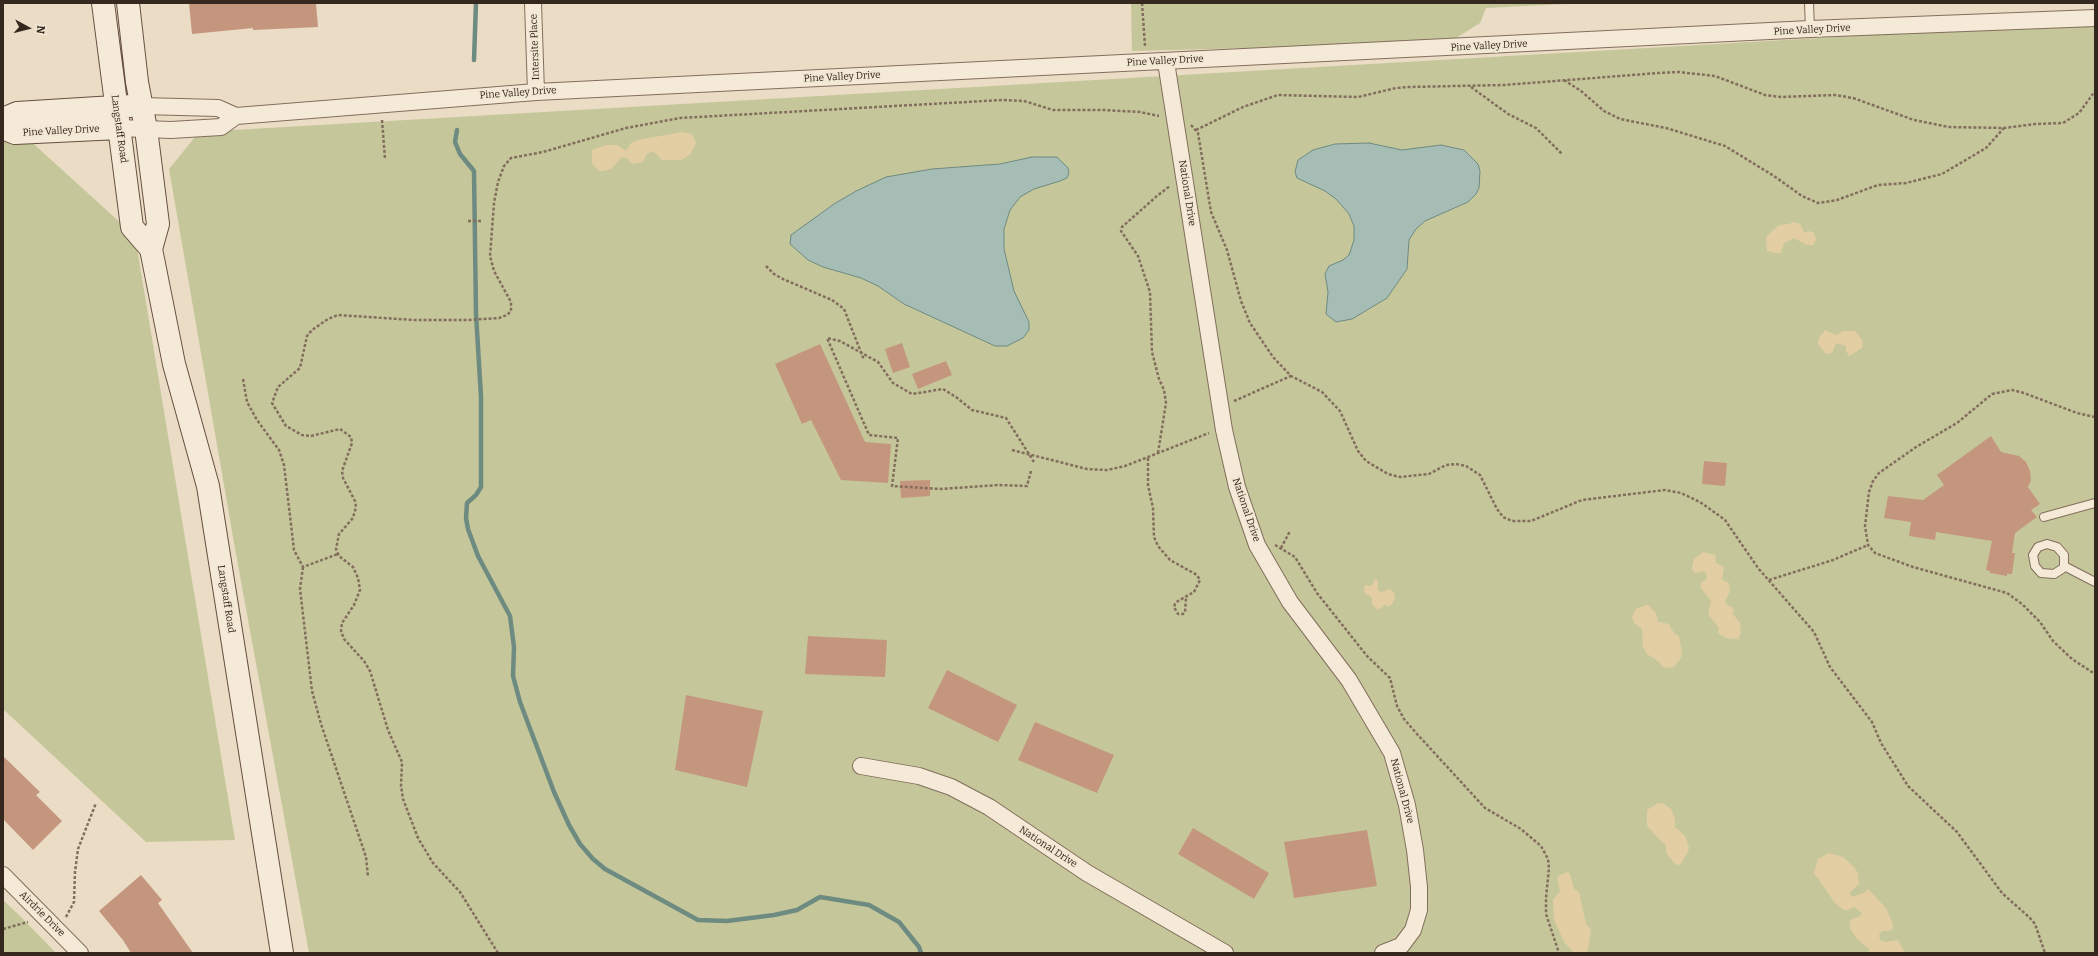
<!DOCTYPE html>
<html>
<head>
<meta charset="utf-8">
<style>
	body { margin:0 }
	#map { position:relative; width:2098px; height:956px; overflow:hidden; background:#eadcc5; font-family:Bitter,serif }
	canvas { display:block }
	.frame { position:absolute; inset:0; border:4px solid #34281f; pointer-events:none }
	.north { position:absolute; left:8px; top:8px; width:40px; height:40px; -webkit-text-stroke:3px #f2e7d3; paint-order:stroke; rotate:97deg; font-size:11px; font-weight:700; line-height:16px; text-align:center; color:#34281f }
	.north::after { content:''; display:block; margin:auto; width:14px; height:18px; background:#34281f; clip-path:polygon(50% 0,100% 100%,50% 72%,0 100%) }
</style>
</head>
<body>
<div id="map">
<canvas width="2098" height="956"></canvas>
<div class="frame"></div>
<div class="north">N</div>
</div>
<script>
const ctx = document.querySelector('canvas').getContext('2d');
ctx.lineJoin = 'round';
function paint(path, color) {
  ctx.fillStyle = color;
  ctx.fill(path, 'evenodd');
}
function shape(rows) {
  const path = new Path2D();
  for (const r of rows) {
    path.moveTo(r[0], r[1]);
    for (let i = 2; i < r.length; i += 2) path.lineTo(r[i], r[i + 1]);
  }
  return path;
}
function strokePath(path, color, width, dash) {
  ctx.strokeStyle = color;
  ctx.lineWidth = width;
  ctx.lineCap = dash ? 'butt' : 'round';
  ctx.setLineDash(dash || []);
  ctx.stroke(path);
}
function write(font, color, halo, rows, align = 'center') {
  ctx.font = font + ' Bitter,serif';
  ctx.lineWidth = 4;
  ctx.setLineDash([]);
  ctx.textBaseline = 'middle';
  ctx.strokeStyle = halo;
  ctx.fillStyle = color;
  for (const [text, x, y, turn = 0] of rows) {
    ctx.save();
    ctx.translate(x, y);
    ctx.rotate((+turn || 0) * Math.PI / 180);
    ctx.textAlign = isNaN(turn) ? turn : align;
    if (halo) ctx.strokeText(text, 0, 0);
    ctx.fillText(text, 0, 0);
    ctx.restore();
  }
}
paint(shape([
	[1131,3,1587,3,1486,8,1480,23,1448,43,1132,51],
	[2095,22,2095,953,309,953,236,554,169,169,199,132],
	[26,137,135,236,235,840,146,842,3,709,3,139],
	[3,900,20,916,56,953,3,953]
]), '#c5c79a');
paint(shape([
	[682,132,692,134,696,143,690,155,681,160,662,160,653,151,646,155,643,162,632,164,627,158,622,157,611,169,604,171,599,171,592,163,592,150,606,145,617,145,626,151,631,143,638,140],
	[1793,222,1800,224,1804,233,1809,231,1814,233,1816,240,1813,245,1807,245,1794,238,1784,243,1781,253,1775,253,1767,251,1766,238,1771,232,1779,225,1789,224],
	[1825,330,1836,335,1843,331,1855,331,1863,341,1862,348,1849,356,1846,351,1846,346,1836,343,1832,353,1826,354,1818,344,1819,338],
	[1703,552,1715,555,1716,563,1724,567,1722,580,1729,583,1730,591,1725,602,1727,605,1732,607,1734,610,1732,613,1740,623,1741,633,1738,639,1726,638,1721,635,1718,633,1719,628,1708,614,1711,601,1700,587,1702,582,1707,579,1707,576,1704,571,1695,573,1692,569,1694,559],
	[1375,579,1378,581,1378,590,1381,592,1390,589,1394,593,1395,598,1392,604,1388,607,1385,605,1378,610,1372,604,1372,598,1364,592,1365,585,1371,586],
	[1646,605,1648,605,1656,613,1658,622,1669,624,1674,633,1679,636,1682,652,1681,658,1674,667,1664,668,1658,661,1647,654,1643,647,1642,629,1634,623,1632,617,1636,609],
	[1658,803,1663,803,1671,809,1675,819,1675,827,1685,836,1689,847,1688,852,1680,865,1675,864,1666,853,1666,846,1647,826,1647,810],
	[1829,853,1843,857,1854,867,1858,873,1859,884,1849,893,1852,897,1864,893,1868,889,1886,908,1892,922,1893,928,1890,931,1882,931,1879,935,1880,940,1885,942,1898,940,1905,953,1869,953,1869,949,1857,939,1850,928,1850,922,1852,919,1859,917,1862,913,1854,907,1848,910,1844,910,1835,903,1814,873,1818,859],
	[1568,872,1570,874,1574,889,1579,892,1586,924,1591,929,1588,950,1584,953,1574,953,1564,942,1554,919,1553,900,1560,891,1557,878,1560,875]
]), '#e3cea4');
const water = shape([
	[1369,143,1402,150,1441,145,1464,150,1478,164,1480,171,1479,188,1476,194,1468,202,1425,221,1416,229,1409,240,1407,269,1387,298,1352,319,1336,322,1326,314,1328,292,1325,274,1329,266,1343,260,1349,255,1354,240,1354,226,1349,214,1336,199,1325,191,1297,178,1295,172,1298,160,1313,150,1335,144,1369,143],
	[1032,157,1057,157,1068,168,1069,173,1067,178,1060,181,1034,189,1020,197,1010,210,1004,229,1004,249,1014,291,1029,322,1029,330,1023,338,1007,346,995,346,904,304,878,286,861,278,823,267,808,260,790,244,791,235,834,204,856,191,886,177,932,169,1000,164,1032,157]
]);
paint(water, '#a6bdb5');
strokePath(water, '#6e8b81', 1);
strokePath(shape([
	[474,60,476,3],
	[457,130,455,142,460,154,474,171,476,314,481,397,481,487,476,495,467,503,466,518,468,529,478,556,510,616,514,647,513,676,520,702,554,792,569,825,580,844,593,859,605,869,698,920,727,921,774,915,797,910,820,897,869,905,899,922,919,947,921,953]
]), '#6e8b81', 4.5);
paint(shape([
	[189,3,316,3,318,27,253,30,253,28,192,34],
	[902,343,910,367,893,373,885,349],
	[820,344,865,442,891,444,888,483,841,480,811,420,802,424,775,364],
	[946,361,952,375,918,389,912,374],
	[1991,436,2001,452,2019,456,2026,462,2030,471,2031,480,2028,487,2040,504,2031,510,2037,517,2015,533,2012,553,2015,553,2012,574,2007,574,2007,576,1990,573,1990,571,1986,570,1992,541,1936,532,1935,540,1909,536,1911,522,1884,518,1888,496,1923,500,1944,485,1937,475],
	[1704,461,1727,463,1725,486,1702,484],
	[930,480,930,496,901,498,900,481],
	[808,636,887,640,885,677,805,674],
	[947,670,1017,705,998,742,928,708],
	[686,695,763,711,747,787,675,770],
	[1035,722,1114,755,1097,793,1018,760],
	[3,756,40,792,36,795,62,821,33,850,3,819],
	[1193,828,1269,873,1254,899,1178,854],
	[1367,830,1377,886,1294,898,1284,842],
	[141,875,162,900,158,903,193,953,131,953,123,940,99,911]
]), '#c5967e');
const lane = shape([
	[1809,3,1810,29],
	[2044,517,2095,503],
	[2062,569,2054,574,2041,573,2035,566,2033,555,2038,547,2047,544,2057,547,2064,555,2064,566,2095,582]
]);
const street = shape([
	[533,3,536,92],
	[1166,62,1224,430,1237,487,1257,545,1290,602,1349,680,1392,753,1407,805,1415,850,1419,887,1419,910,1413,930,1401,946,1383,953],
	[142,106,218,108,236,116,536,92,1810,29,2095,18],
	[119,128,171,130,221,127,236,116],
	[861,766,919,776,951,787,989,807,1087,873,1225,953],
	[3,875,80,953]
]);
const secondary = shape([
	[103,3,132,227,151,249],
	[128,3,137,82,146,129,158,224,151,249,174,364,208,486,282,953],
	[3,119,17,113,130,106],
	[3,128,15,133,119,128]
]);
strokePath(lane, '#836e5d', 10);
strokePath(street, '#836e5d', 18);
strokePath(secondary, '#654f40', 24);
strokePath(shape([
	[1142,3,1145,46],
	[1564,80,1581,91,1604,111,1620,119,1666,128,1725,146,1774,176,1802,196,1818,203,1837,200,1878,185,1906,183,1942,174,1986,148,2004,128],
	[1471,87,1508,114,1536,128,1562,154],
	[382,120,385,159],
	[1191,125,1198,133,1211,212,1227,250,1241,301,1250,323,1273,357,1291,376,1322,392,1340,411,1358,451,1366,461,1388,474,1400,477,1429,474,1446,465,1456,464,1466,466,1480,475,1497,509,1503,517,1512,521,1531,521,1582,500,1665,490,1681,493,1700,502,1714,512,1725,520,1758,568,1814,632,1830,667,1872,722,1881,743,1908,786,1957,832,2002,893,2030,918,2035,924,2045,953],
	[1196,130,1243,107,1278,95,1358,97,1396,88,1409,87,1504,85,1658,73,1679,72,1715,76,1765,95,1781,97,1835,95,1853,98,1914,120,1949,127,2004,128,2036,124,2063,123,2079,113,2095,91],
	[468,221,483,221],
	[766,266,774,274,783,279,832,300,844,309,864,360],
	[243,379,247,402,257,420,279,450,284,465,294,550,303,567,338,554],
	[1234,401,1291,376],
	[2095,417,2077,413,2024,393,2012,390,1992,394,1957,423,1916,447,1879,473,1873,481,1869,492,1865,526,1868,545,1875,553,1913,567,2007,593,2022,604,2040,622,2053,641,2072,659,2095,674],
	[1012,450,1087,469,1107,470,1125,466,1209,433],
	[1158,453,1166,403,1164,390,1159,379,1152,352,1150,292,1138,256,1121,231,1122,227,1157,196,1170,186],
	[1148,458,1148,485,1153,508,1154,537,1158,546,1170,560,1197,575,1200,580,1194,592,1178,601,1175,604,1174,607,1178,614,1183,614,1185,612,1186,598],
	[1031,471,1027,486,999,485,940,489,892,486,898,438,869,435,827,338,840,341,878,362,893,383,912,394,943,389,956,397,972,410,1006,418,1034,462],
	[1275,545,1295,557,1317,593,1367,656,1390,678,1397,706,1404,719,1417,734,1485,808,1521,829,1541,846,1548,859,1549,868,1546,898,1546,914,1559,953],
	[1281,548,1290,531],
	[303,567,300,589,312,691,321,724,366,857,368,877],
	[1769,580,1833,560,1868,545],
	[66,917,74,902,75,872,78,849,96,803],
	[3,929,28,922],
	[498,953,460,892,433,863,418,838,403,799,401,786,402,762,388,730,370,671,364,661,344,639,341,631,342,623,354,605,360,590,358,578,353,567,339,556,336,549,339,534,353,518,356,507,355,501,343,478,342,471,352,443,351,437,340,429,311,436,302,435,286,426,272,403,278,387,300,368,307,336,312,330,328,319,338,315,414,320,467,320,499,318,507,315,511,311,511,302,494,271,490,256,494,203,498,182,504,166,511,158,543,152,626,128,680,118,1002,100,1024,101,1053,110,1104,110,1140,112,1159,116]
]), '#836e5d', 2.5, [3, 2]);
strokePath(lane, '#f5ead7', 8);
strokePath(street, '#f5ead7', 16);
strokePath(secondary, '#f5ead7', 22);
write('10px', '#34281f', '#f2e7d3', [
	["Pine Valley Drive",1812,30,-3],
	["Pine Valley Drive",1489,46,-3],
	["Intersite Place",535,47,-92],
	["Pine Valley Drive",1165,61,-3],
	["Pine Valley Drive",842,77,-3],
	["Pine Valley Drive",518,93,-4],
	["Langstaff Road",119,129,82],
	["Pine Valley Drive",61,131,-3],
	["National Drive",1187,193,81],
	["National Drive",1246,510,71],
	["Langstaff Road",226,599,81],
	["National Drive",1402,791,75],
	["National Drive",1048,847,33],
	["Airdrie Drive",42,914,45]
]);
</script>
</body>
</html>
